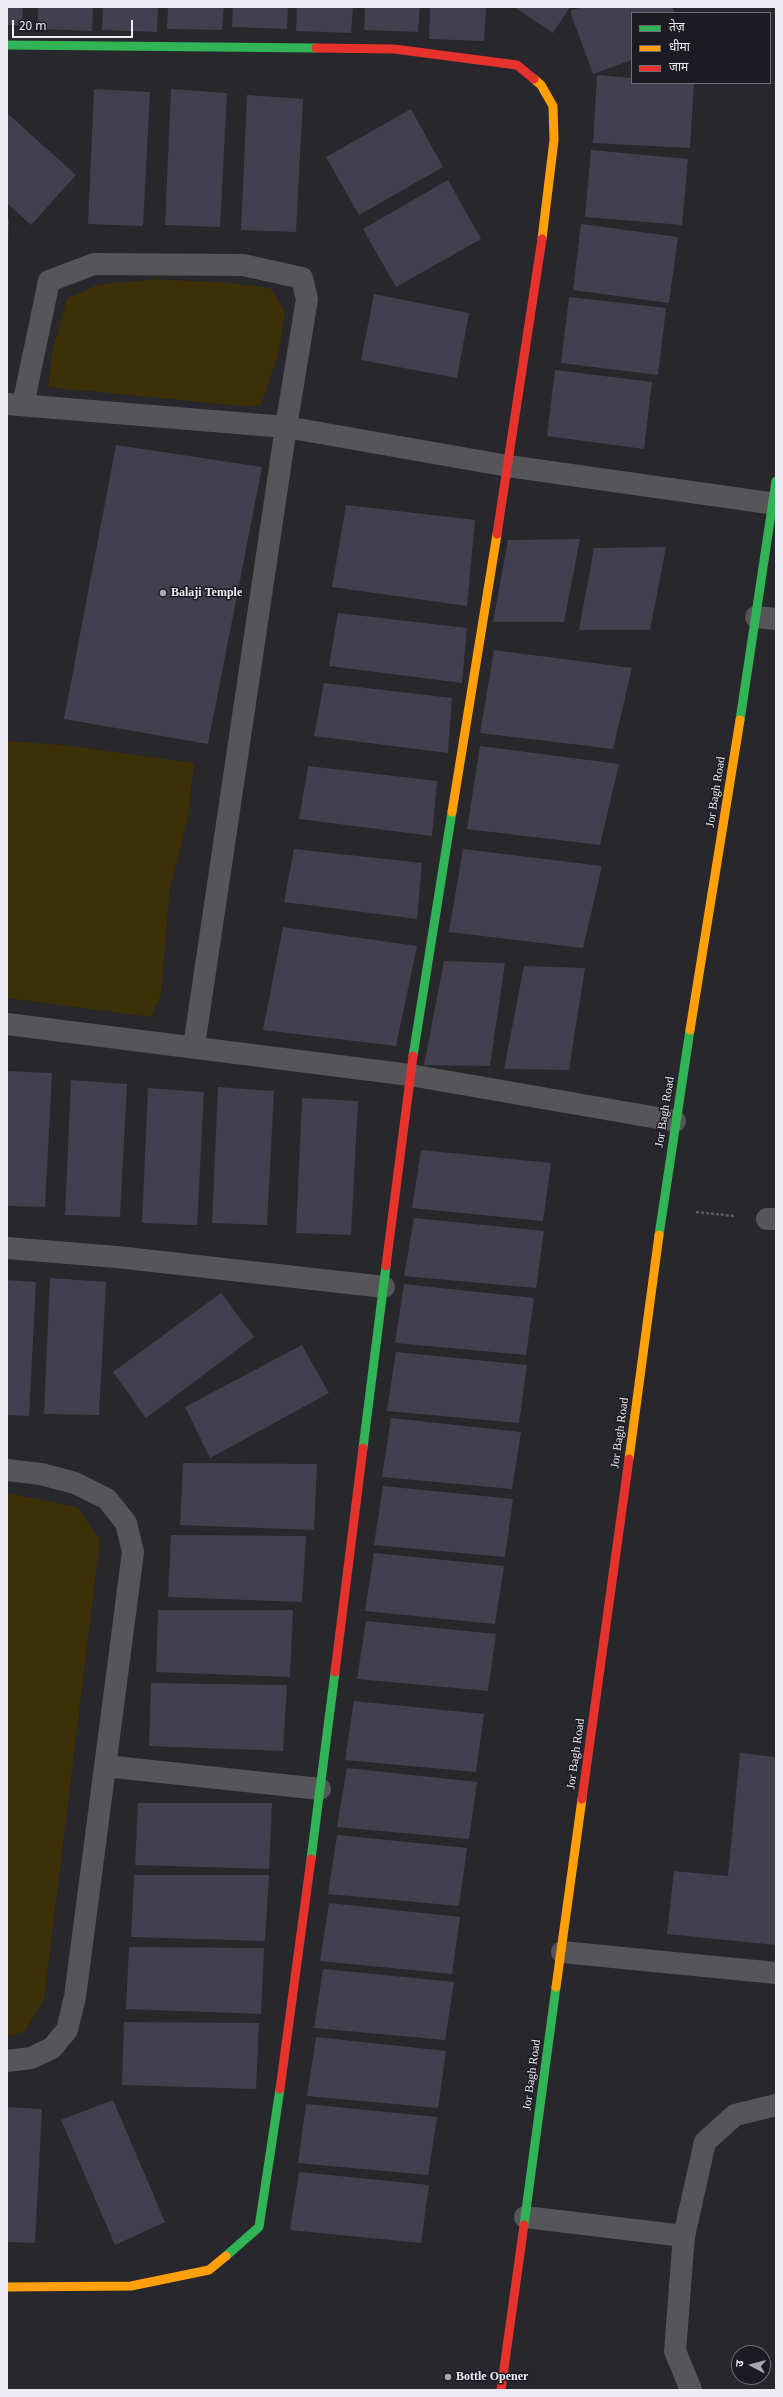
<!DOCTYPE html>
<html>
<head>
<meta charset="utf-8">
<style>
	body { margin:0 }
	#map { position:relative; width:783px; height:2397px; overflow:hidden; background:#27272c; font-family:Georgia,"Noto Sans Devanagari",serif }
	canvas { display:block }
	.frame { position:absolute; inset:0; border:8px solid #eeedf4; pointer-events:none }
	.legend { position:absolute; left:631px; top:12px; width:140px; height:72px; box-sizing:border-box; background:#1c1b24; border:1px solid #706f77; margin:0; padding:5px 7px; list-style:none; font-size:12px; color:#eeedf4 }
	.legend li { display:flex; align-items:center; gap:8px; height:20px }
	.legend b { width:20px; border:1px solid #706f77 }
	.north { position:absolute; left:731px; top:2345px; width:40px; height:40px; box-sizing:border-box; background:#1c1b24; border:1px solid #706f77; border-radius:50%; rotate:277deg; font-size:11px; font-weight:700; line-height:16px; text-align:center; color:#eeedf4 }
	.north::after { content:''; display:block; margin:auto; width:14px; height:18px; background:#a8a8ae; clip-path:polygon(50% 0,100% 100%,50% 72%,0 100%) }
	.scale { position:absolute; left:12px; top:20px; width:121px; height:18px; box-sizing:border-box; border:2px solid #eeedf4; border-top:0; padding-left:5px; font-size:12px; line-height:14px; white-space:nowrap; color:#eeedf4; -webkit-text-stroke:3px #1c1b24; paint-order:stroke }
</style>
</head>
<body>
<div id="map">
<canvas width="783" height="2397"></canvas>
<div class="frame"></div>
<ul class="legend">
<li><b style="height:5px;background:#30b455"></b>तेज़</li>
<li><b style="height:5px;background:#ff9f0a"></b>धीमा</li>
<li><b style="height:5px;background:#e5322d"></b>जाम</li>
</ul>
<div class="north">उ</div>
<div class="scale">20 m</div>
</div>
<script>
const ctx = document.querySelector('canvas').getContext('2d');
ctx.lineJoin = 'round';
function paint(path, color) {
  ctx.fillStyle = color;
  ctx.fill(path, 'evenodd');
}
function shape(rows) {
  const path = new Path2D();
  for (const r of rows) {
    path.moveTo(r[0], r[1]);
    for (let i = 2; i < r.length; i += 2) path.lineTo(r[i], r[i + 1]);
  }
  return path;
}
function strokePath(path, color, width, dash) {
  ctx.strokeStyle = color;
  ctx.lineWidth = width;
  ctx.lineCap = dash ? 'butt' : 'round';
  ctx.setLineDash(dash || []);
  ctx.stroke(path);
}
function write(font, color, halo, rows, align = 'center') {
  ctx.font = font + ' Georgia,serif';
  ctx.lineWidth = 3;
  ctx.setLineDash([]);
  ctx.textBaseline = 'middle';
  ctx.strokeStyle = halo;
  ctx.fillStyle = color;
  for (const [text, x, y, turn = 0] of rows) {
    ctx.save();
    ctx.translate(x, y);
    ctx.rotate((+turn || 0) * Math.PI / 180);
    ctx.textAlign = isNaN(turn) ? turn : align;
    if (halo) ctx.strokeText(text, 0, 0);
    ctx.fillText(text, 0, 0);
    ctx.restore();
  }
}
paint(shape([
	[156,279,228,283,270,288,285,311,279,351,261,405,242,406,48,387,52,352,67,299,97,285],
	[7,741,63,745,194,763,188,818,170,888,161,994,151,1017,7,998],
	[7,1493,77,1507,100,1540,44,2000,24,2032,7,2036]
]), '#3d2f06');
paint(shape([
	[7,7,23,7,22,25,7,25],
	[38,7,93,7,92,31,37,29],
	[103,7,158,7,157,32,102,30],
	[168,7,224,7,222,30,167,29],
	[233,7,288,7,287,29,232,27],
	[297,7,353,7,351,33,296,31],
	[365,7,420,7,418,32,364,30],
	[430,7,486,7,484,41,429,39],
	[514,7,570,7,553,33],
	[582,7,672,7,674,13,632,13,632,60,593,74,570,11],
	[597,75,632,78,632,83,694,83,690,148,593,143],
	[94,89,150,92,143,226,88,224],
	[171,89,227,93,220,227,165,225],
	[247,95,303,99,296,232,241,230],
	[411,109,443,167,359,215,326,157],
	[7,113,76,175,31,225,7,203],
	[591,150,688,159,682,225,585,217],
	[448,180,481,239,396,287,363,229],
	[7,220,9,220,8,246,7,246],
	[581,224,678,237,669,303,573,290],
	[374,294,469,313,457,378,361,360],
	[569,297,666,308,658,375,561,363],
	[555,370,652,382,644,449,547,436],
	[116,445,262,467,208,744,64,719],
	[346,505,475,520,467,606,332,587],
	[580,539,564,622,493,622,508,540],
	[666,547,650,630,579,630,594,548],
	[338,613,467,628,462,683,329,666],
	[494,650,632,668,613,749,480,733],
	[324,683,452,698,448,753,314,736],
	[480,746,619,764,600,845,467,829],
	[308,766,437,781,432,836,299,819],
	[294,849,422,863,417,919,284,902],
	[463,849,602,866,583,948,449,932],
	[283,927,417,946,396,1046,263,1030],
	[444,961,505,963,490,1066,424,1065],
	[524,966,585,968,569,1070,504,1069],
	[7,1071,52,1073,45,1207,7,1206],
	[71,1080,127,1084,120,1217,65,1215],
	[218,1087,274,1091,267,1225,212,1223],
	[148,1088,204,1092,197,1225,142,1223],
	[302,1098,358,1101,351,1235,296,1233],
	[421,1150,551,1163,543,1221,412,1208],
	[414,1218,544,1231,536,1288,404,1276],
	[50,1278,106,1282,99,1415,44,1414],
	[7,1280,36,1282,29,1416,7,1415],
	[404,1284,534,1298,526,1355,395,1343],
	[221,1293,254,1337,146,1418,113,1372],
	[302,1345,329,1393,210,1458,185,1407],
	[396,1352,527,1365,519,1423,387,1411],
	[391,1418,521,1432,512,1489,382,1477],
	[183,1463,317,1464,314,1530,180,1525],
	[383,1486,513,1499,505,1557,374,1545],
	[171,1535,306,1536,302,1602,168,1597],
	[374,1553,504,1566,495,1624,365,1611],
	[158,1610,293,1610,290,1677,156,1672],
	[366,1621,496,1634,488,1691,357,1679],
	[151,1683,287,1685,283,1751,149,1746],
	[354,1701,484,1714,476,1772,345,1760],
	[740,1753,776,1757,776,1945,667,1934,674,1871,728,1876],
	[347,1768,477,1782,469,1839,337,1827],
	[138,1803,272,1803,269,1869,135,1865],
	[337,1835,467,1848,459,1906,328,1894],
	[134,1875,269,1875,265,1941,131,1937],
	[329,1903,460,1917,452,1974,320,1961],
	[129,1947,264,1948,261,2014,126,2009],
	[323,1969,454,1982,445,2040,314,2028],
	[124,2022,259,2023,256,2089,122,2085],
	[316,2037,446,2051,438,2108,307,2096],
	[113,2100,165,2222,115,2245,61,2120],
	[306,2104,437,2117,428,2175,298,2163],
	[7,2107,42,2109,35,2243,7,2242],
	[299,2172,429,2185,421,2243,290,2230]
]), '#42404e');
strokePath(shape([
	[696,1212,734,1216]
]), '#5d5d61', 2.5, [3, 2]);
strokePath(shape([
	[767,1219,776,1219],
	[562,1952,776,1973]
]), '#565659', 22);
strokePath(shape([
	[7,404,286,427,508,466,776,504],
	[23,405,49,281,94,264,243,265,302,278,307,299,286,427,194,1046],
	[756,617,776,619],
	[7,1024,410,1075,675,1121],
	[7,1248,117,1257,384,1287],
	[7,1470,41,1474,75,1483,107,1499,126,1523,133,1552,75,1997,67,2030,52,2048,31,2058,7,2061],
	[105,1766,320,1789],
	[525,2217,684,2236],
	[691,2390,675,2351,684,2236,705,2142,735,2115,776,2105]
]), '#565659', 22);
strokePath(shape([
	[7,45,316,48],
	[740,720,776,481],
	[413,1056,452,812],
	[659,1235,690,1030],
	[363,1448,386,1266],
	[311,1859,335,1672],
	[524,2225,556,1987],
	[226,2256,259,2227,280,2089]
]), '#30b455', 9);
strokePath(shape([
	[534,79,541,85,553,106,554,140,542,239],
	[452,812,497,534],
	[690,1030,740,720],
	[629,1459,659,1235],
	[556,1987,582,1799],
	[7,2287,131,2286,209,2270,226,2256]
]), '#ff9f0a', 9);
strokePath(shape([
	[316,48,394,49,517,65,534,79],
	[497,534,542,239],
	[386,1266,413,1056],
	[335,1672,363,1448],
	[582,1799,629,1459],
	[280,2089,311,1859],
	[501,2390,524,2225]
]), '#e5322d', 9);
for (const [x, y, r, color] of [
	[163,593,4,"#a8a8ae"],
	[448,2377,4,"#a8a8ae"]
]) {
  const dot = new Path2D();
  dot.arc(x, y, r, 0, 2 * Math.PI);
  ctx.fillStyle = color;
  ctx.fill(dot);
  strokePath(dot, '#1c1b24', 1.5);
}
write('bold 12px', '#eeedf4', '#1c1b24', [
	["Balaji Temple",171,593],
	["Bottle Opener",456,2377]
], 'left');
write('12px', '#eeedf4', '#1c1b24', [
	["Jor Bagh Road",716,792,-81],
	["Jor Bagh Road",665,1112,-81],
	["Jor Bagh Road",620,1433,-82],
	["Jor Bagh Road",576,1754,-82],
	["Jor Bagh Road",532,2075,-82]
]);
</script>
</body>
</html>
